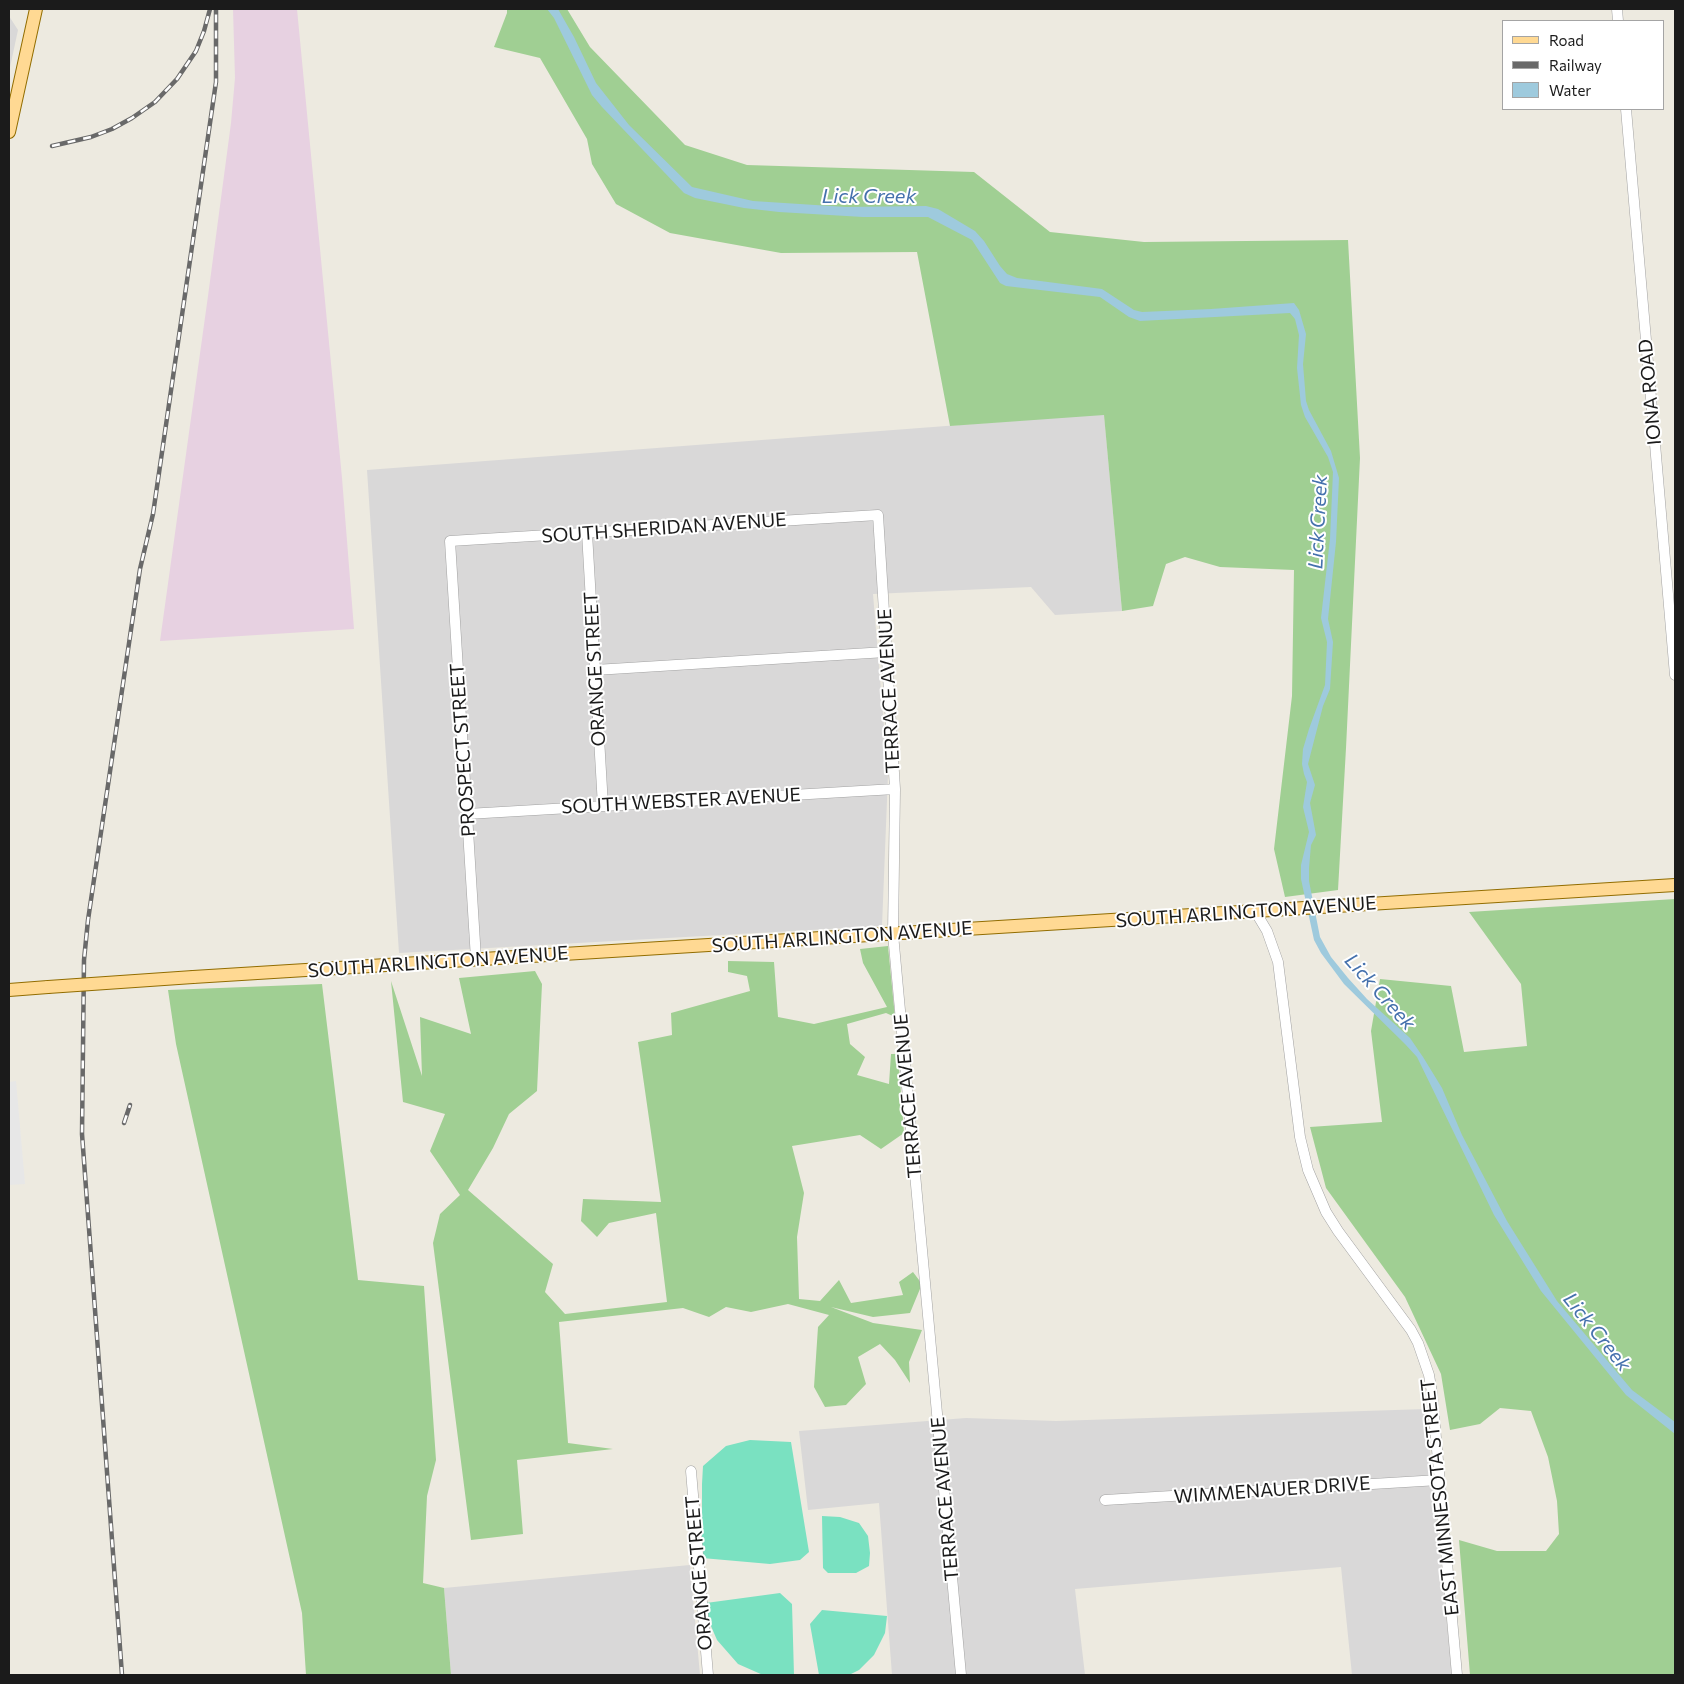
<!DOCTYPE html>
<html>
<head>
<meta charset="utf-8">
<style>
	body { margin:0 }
	#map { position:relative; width:1684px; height:1684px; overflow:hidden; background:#edeae0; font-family:Commissioner,sans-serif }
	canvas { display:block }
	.frame { position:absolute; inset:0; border:10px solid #1b1b1b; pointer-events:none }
	.legend { position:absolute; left:1502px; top:20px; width:162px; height:90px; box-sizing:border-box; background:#fff; border:1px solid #a4a4a4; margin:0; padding:6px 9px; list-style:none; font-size:15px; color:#1b1b1b }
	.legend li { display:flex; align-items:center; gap:10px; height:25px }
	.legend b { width:25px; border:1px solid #a4a4a4 }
</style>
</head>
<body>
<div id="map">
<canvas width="1684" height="1684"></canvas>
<div class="frame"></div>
<ul class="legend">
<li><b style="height:6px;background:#ffd993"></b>Road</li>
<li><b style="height:6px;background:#696969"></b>Railway</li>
<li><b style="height:14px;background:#9ecadd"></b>Water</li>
</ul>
</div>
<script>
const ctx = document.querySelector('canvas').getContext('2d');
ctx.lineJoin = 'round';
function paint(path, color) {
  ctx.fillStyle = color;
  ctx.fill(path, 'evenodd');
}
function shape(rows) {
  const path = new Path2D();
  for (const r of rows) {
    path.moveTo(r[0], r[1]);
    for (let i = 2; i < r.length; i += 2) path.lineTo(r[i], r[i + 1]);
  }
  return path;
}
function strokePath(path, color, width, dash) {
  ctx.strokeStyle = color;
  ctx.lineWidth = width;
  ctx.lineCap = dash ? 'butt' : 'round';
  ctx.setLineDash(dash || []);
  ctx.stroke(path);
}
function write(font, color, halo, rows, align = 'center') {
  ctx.font = font + ' Commissioner,sans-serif';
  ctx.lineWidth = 4;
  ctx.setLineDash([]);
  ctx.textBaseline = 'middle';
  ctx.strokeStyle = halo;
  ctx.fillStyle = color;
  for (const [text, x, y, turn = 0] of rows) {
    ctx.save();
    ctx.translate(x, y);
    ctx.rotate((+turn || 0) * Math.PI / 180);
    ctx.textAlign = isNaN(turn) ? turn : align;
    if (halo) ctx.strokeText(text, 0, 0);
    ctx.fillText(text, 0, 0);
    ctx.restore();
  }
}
paint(shape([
	[9,16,18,30,9,72],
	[1104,414,1122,611,1055,615,1031,587,873,594,888,775,882,926,399,953,367,470],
	[1426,1409,1452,1675,1352,1675,1341,1567,1075,1589,1085,1675,892,1675,879,1503,808,1510,799,1431,966,1418,1056,1421],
	[690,1565,700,1675,451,1675,444,1588]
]), '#d9d8d8');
paint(shape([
	[233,9,297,9,342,478,354,629,160,641,208,296,231,123,235,78]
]), '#e7d1e1');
paint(shape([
	[507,9,567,9,590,47,685,145,747,165,974,172,1050,232,1144,242,1348,240,1360,458,1346,748,1338,890,1285,897,1274,849,1292,696,1294,570,1220,567,1185,557,1166,564,1153,606,1122,611,1104,415,950,426,917,252,781,253,670,233,616,204,592,164,587,139,540,58,494,47,507,13],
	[1675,899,1675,1675,1470,1675,1459,1540,1497,1551,1546,1551,1559,1534,1557,1501,1548,1457,1531,1411,1500,1408,1480,1424,1450,1430,1441,1374,1405,1297,1326,1188,1310,1127,1382,1122,1371,1031,1380,979,1451,986,1464,1052,1527,1046,1521,984,1469,912],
	[888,946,895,1017,886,1013,847,1024,850,1044,865,1057,857,1075,889,1084,891,1054,898,1054,904,1133,881,1149,860,1135,792,1146,804,1193,797,1237,799,1299,820,1301,839,1280,851,1303,903,1295,899,1282,913,1272,922,1284,910,1313,873,1317,831,1307,873,1323,922,1330,909,1362,910,1383,895,1360,880,1344,858,1357,866,1384,846,1405,825,1407,814,1387,818,1327,829,1315,788,1304,751,1312,726,1307,709,1317,683,1308,559,1322,568,1443,613,1449,517,1460,523,1534,471,1540,433,1243,440,1214,460,1195,430,1151,445,1114,403,1102,391,981,422,1076,420,1017,471,1034,459,978,535,971,542,984,537,1091,509,1114,493,1148,468,1190,553,1264,545,1292,565,1314,667,1302,656,1213,609,1223,597,1237,581,1221,583,1199,661,1202,638,1042,672,1035,671,1013,750,991,747,976,728,972,728,961,774,962,778,1017,814,1024,887,1007,863,963,860,949],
	[322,984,358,1280,424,1286,436,1460,427,1496,423,1583,444,1588,451,1675,306,1675,302,1613,176,1044,168,990]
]), '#a0cf93');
paint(shape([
	[750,1440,791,1442,809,1552,800,1560,770,1564,702,1558,702,1484,703,1466,726,1446],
	[822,1516,840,1517,859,1523,868,1536,870,1553,869,1566,856,1573,828,1573,823,1568],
	[780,1593,792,1604,794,1675,763,1675,738,1664,717,1640,708,1619,706,1603],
	[822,1610,887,1616,885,1633,874,1655,859,1670,849,1675,819,1675,810,1624]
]), '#7ae1c1');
paint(shape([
	[16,1081,25,1184,9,1185,9,1082]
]), '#e7e7e7');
paint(shape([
	[547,9,558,9,574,37,596,83,629,125,692,187,753,201,846,207,926,206,938,209,975,231,984,241,1000,266,1007,274,1017,278,1102,289,1134,310,1142,312,1211,309,1294,303,1299,310,1306,334,1303,364,1306,401,1309,410,1331,451,1339,478,1336,542,1328,619,1333,642,1330,689,1323,706,1308,764,1315,785,1310,803,1316,835,1311,845,1309,868,1309,881,1320,937,1331,957,1348,978,1367,999,1410,1038,1423,1057,1442,1088,1462,1135,1507,1221,1557,1301,1632,1390,1675,1422,1675,1434,1626,1395,1541,1291,1494,1215,1417,1057,1405,1044,1344,984,1321,953,1314,940,1301,879,1301,865,1309,832,1303,807,1307,782,1304,774,1302,764,1303,749,1309,729,1325,685,1327,642,1321,618,1330,539,1333,472,1328,457,1305,417,1301,405,1297,368,1299,335,1295,319,1290,313,1140,321,1129,317,1100,297,1006,286,1000,283,972,240,928,217,863,217,779,212,744,208,695,198,684,193,602,107,592,95,554,18]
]), '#9ecadd');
const minor = shape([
	[1617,9,1618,21],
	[1626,109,1675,675],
	[587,533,603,806],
	[595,670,886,652],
	[467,814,895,789],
	[1255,911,1267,931,1278,962,1300,1137,1308,1170,1326,1212,1338,1231,1411,1330,1418,1343,1429,1375,1432,1393,1457,1675],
	[476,959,450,541,878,515,895,789,893,934,961,1675],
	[691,1471,708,1675],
	[1105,1500,1439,1480]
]);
const major = shape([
	[9,132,36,9],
	[193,977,1675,885],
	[9,990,48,987]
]);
strokePath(minor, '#a2a2a2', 11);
strokePath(major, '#926d00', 14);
strokePath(minor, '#fff', 10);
strokePath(major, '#ffd993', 12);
const rail = shape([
	[52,146,91,137,112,129,132,118,155,102,177,79,196,51,204,31,210,9],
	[124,1123,130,1105],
	[122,1675,82,1134,84,960,88,920,140,569,153,514,216,82,216,9]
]);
strokePath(rail, '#696969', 4.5);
strokePath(rail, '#fff', 2.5, [8]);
const majorBridge = shape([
	[48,987,193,977]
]);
strokePath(majorBridge, '#926d00', 14, []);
strokePath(majorBridge, '#ffd993', 12);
write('19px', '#1b1b1b', '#fff', [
	["IONA ROAD",1650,392,-95],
	["SOUTH SHERIDAN AVENUE",664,528,-4],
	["ORANGE STREET",595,669,-93],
	["TERRACE AVENUE",889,691,-93],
	["PROSPECT STREET",463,750,-94],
	["SOUTH WEBSTER AVENUE",681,801,-3],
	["SOUTH ARLINGTON AVENUE",1246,912,-4],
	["SOUTH ARLINGTON AVENUE",842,937,-4],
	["SOUTH ARLINGTON AVENUE",438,962,-4],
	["TERRACE AVENUE",908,1096,-95],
	["WIMMENAUER DRIVE",1272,1490,-4],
	["EAST MINNESOTA STREET",1440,1497,-96],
	["TERRACE AVENUE",945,1499,-95],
	["ORANGE STREET",699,1573,-95]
]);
write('italic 20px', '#4571ad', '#fff', [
	["Lick Creek",869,196],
	["Lick Creek",1318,522,-87],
	["Lick Creek",1380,992,48],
	["Lick Creek",1597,1332,51]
]);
</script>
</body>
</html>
